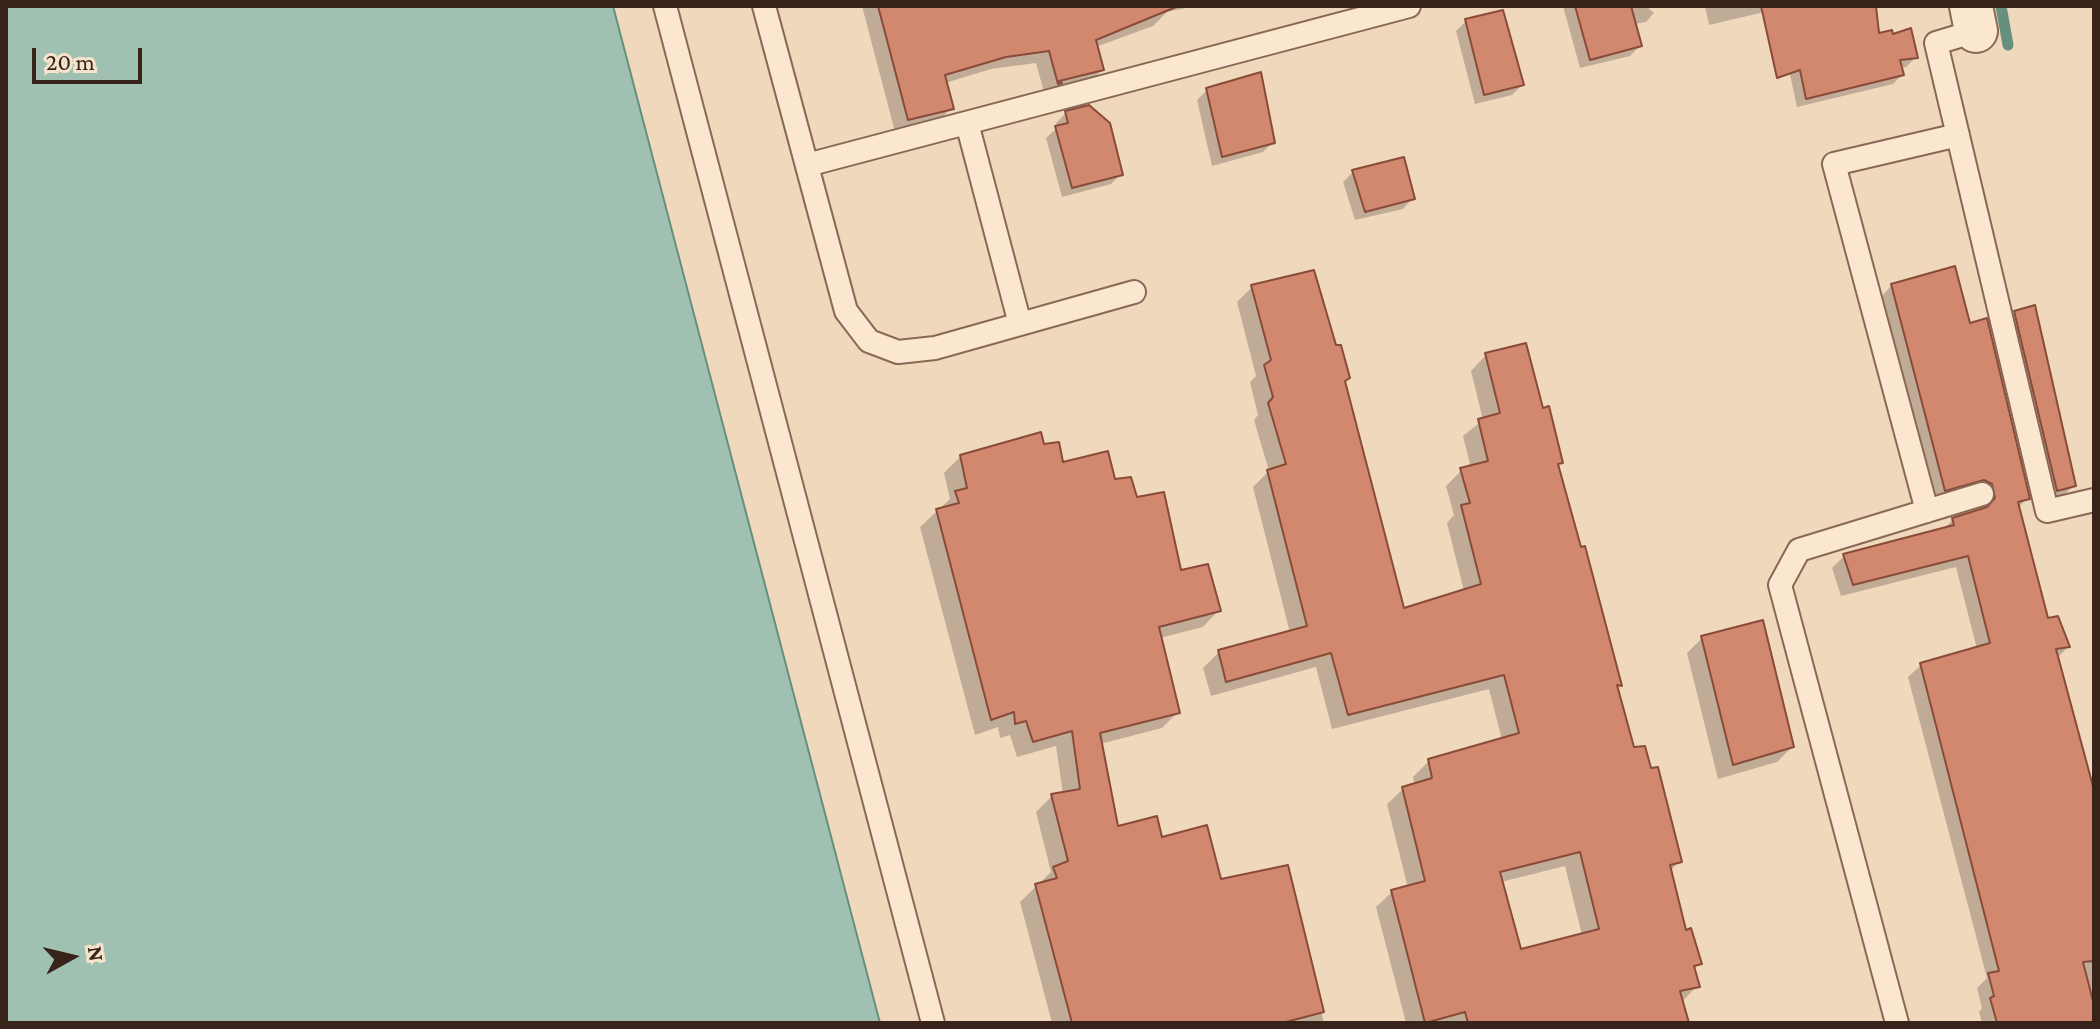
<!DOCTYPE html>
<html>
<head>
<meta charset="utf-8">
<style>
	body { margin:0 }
	#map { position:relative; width:2100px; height:1029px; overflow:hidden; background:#f0d8bc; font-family:"Crimson Pro",serif }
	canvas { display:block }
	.frame { position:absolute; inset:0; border:8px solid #37231a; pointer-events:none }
	.north { position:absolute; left:32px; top:917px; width:80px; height:80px; -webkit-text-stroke:6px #f7e3cc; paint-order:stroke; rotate:82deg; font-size:22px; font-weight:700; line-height:32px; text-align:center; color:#37231a }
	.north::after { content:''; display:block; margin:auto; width:28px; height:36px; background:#37231a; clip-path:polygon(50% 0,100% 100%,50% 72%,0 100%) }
	.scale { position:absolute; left:32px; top:48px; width:110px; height:36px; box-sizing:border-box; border:4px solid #37231a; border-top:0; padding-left:10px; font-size:24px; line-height:28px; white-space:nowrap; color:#37231a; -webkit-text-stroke:6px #f7e3cc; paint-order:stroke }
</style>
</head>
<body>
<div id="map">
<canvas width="2100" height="1029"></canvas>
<div class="frame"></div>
<div class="north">N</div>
<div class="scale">20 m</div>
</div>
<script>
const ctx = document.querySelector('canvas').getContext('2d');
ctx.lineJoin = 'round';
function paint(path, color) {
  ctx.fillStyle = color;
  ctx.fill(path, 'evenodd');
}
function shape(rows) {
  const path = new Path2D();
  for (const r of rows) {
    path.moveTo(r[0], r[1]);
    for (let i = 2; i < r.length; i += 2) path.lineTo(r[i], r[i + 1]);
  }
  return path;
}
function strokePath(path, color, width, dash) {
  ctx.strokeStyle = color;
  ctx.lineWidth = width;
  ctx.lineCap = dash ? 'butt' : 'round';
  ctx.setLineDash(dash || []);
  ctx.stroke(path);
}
const water = shape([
	[6,6,613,6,880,1023,6,1023,6,6]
]);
paint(water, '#a0c1b2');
strokePath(water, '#678f7e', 2);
paint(shape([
	[862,6,1194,6,1167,12,1153,26,1096,47,1102,70,1088,83,1045,96,1036,63,991,69,945,83,951,108,938,122,895,132],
	[1563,6,1646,6,1654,13,1646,22,1634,24,1640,46,1630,56,1580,68],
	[1705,6,1768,6,1760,13,1709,25],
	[1466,21,1522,85,1512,95,1475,104,1456,31],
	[1892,36,1916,57,1906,67,1900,68,1902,75,1893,84,1797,107,1788,65],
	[1207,90,1273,142,1263,152,1212,166,1197,100],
	[1066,113,1121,174,1111,184,1062,197,1046,138,1057,128,1056,123],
	[1353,172,1412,199,1403,209,1355,220,1343,182],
	[1892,285,1969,326,2027,498,2018,508,2047,620,2068,647,2057,658,2094,797,2094,1023,1982,1023,1979,1012,1982,1008,1977,988,1987,978,1908,677,1921,665,1977,649,1956,567,1841,596,1832,568,1844,556,1943,530,1953,519,1984,510,1980,496,1933,502,1880,298],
	[1252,287,1344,382,1402,610,1464,591,1447,523,1454,515,1446,486,1462,470,1471,468,1463,436,1483,420,1471,371,1486,355,1542,410,1560,462,1556,466,1620,685,1616,688,1632,749,1680,861,1670,871,1685,932,1700,963,1693,970,1697,986,1681,1003,1687,1023,1406,1023,1376,907,1392,892,1408,888,1387,804,1403,789,1415,785,1413,777,1429,761,1502,740,1489,689,1332,729,1316,667,1211,696,1203,668,1219,652,1290,633,1253,487,1269,471,1254,420,1258,415,1250,382,1256,376,1237,302],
	[1565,866,1582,935,1520,952,1501,882],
	[2015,313,2074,485,2065,494,2048,499,2006,321],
	[1042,447,1062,464,1113,481,1136,500,1179,573,1219,610,1203,627,1160,638,1178,712,1162,728,1100,744,1116,829,1161,840,1219,881,1286,867,1324,1023,1052,1023,1020,902,1051,872,1036,812,1052,796,1063,794,1056,746,1017,757,1010,735,1000,738,998,727,975,735,920,527,950,499,944,473,961,456],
	[1702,638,1792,747,1777,762,1718,779,1687,653]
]), '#0003');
strokePath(shape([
	[2001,6,2008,45]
]), '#678f7e', 11);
const building = shape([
	[878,6,1176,6,1176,7,1096,40,1104,70,1059,81,1062,83,1058,84,1049,51,1006,57,945,75,954,109,908,120,878,6],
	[1575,6,1631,6,1642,46,1590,60,1575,6],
	[1761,6,1876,6,1879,33,1892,30,1893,34,1911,28,1918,58,1900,60,1904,75,1806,99,1800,70,1777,78,1761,6],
	[1503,10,1524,85,1484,95,1465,19,1503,10],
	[1261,72,1275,143,1222,157,1206,88,1261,72],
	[1089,105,1110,123,1123,175,1072,188,1055,126,1068,123,1065,111,1089,105],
	[1404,157,1415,199,1365,212,1352,170,1404,157],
	[1955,266,1970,323,1987,318,2030,499,2018,502,2048,618,2058,616,2070,647,2056,649,2094,790,2094,961,2083,962,2094,1005,2094,1023,1997,1023,1990,998,1994,996,1988,973,1999,971,1920,663,1990,643,1968,556,1853,585,1843,554,1954,525,1952,518,1987,507,1995,498,1992,484,1984,480,1945,491,1891,284,1955,266],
	[1314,270,1336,345,1341,345,1350,378,1345,381,1404,608,1481,584,1461,505,1470,503,1460,468,1488,461,1478,419,1500,413,1485,353,1526,343,1543,408,1549,406,1563,463,1558,464,1581,547,1585,546,1622,686,1617,685,1634,747,1645,746,1651,768,1658,767,1682,862,1670,865,1686,930,1691,928,1702,964,1694,966,1700,987,1680,991,1689,1023,1468,1023,1465,1012,1425,1023,1391,890,1425,881,1402,787,1432,778,1428,759,1519,733,1504,675,1348,715,1331,653,1226,682,1218,650,1307,626,1267,470,1286,464,1268,403,1273,397,1264,365,1271,360,1251,285,1314,270],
	[1580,852,1599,929,1521,949,1500,872,1580,852],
	[2035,305,2076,486,2057,491,2014,311,2035,305],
	[1041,432,1044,444,1059,442,1063,462,1108,451,1115,479,1131,477,1137,497,1164,492,1181,570,1208,564,1221,611,1159,627,1180,713,1100,733,1118,826,1157,816,1162,837,1207,825,1221,879,1288,865,1324,1012,1282,1023,1072,1023,1035,884,1057,878,1053,867,1068,861,1051,794,1080,789,1072,731,1033,742,1026,721,1015,724,1014,712,991,720,936,509,959,503,955,491,967,488,960,455,1041,432],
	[1763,620,1794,747,1733,765,1701,636,1763,620]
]);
paint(building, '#d1886f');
strokePath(building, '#894b39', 2);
const service = shape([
	[665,6,933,1023],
	[764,6,846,311,869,341,898,352,935,348,1134,292],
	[1976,31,1936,43,2047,511,2094,500],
	[967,123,1020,324],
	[807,165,1409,6],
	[1927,511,1834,164,1958,135],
	[1897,1023,1780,585,1799,550,1982,494]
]);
const minor = shape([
	[1971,6,1976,31]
]);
strokePath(service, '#896855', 26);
strokePath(minor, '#896855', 46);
strokePath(service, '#fbe7cf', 22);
strokePath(minor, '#fbe7cf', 42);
</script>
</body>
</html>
